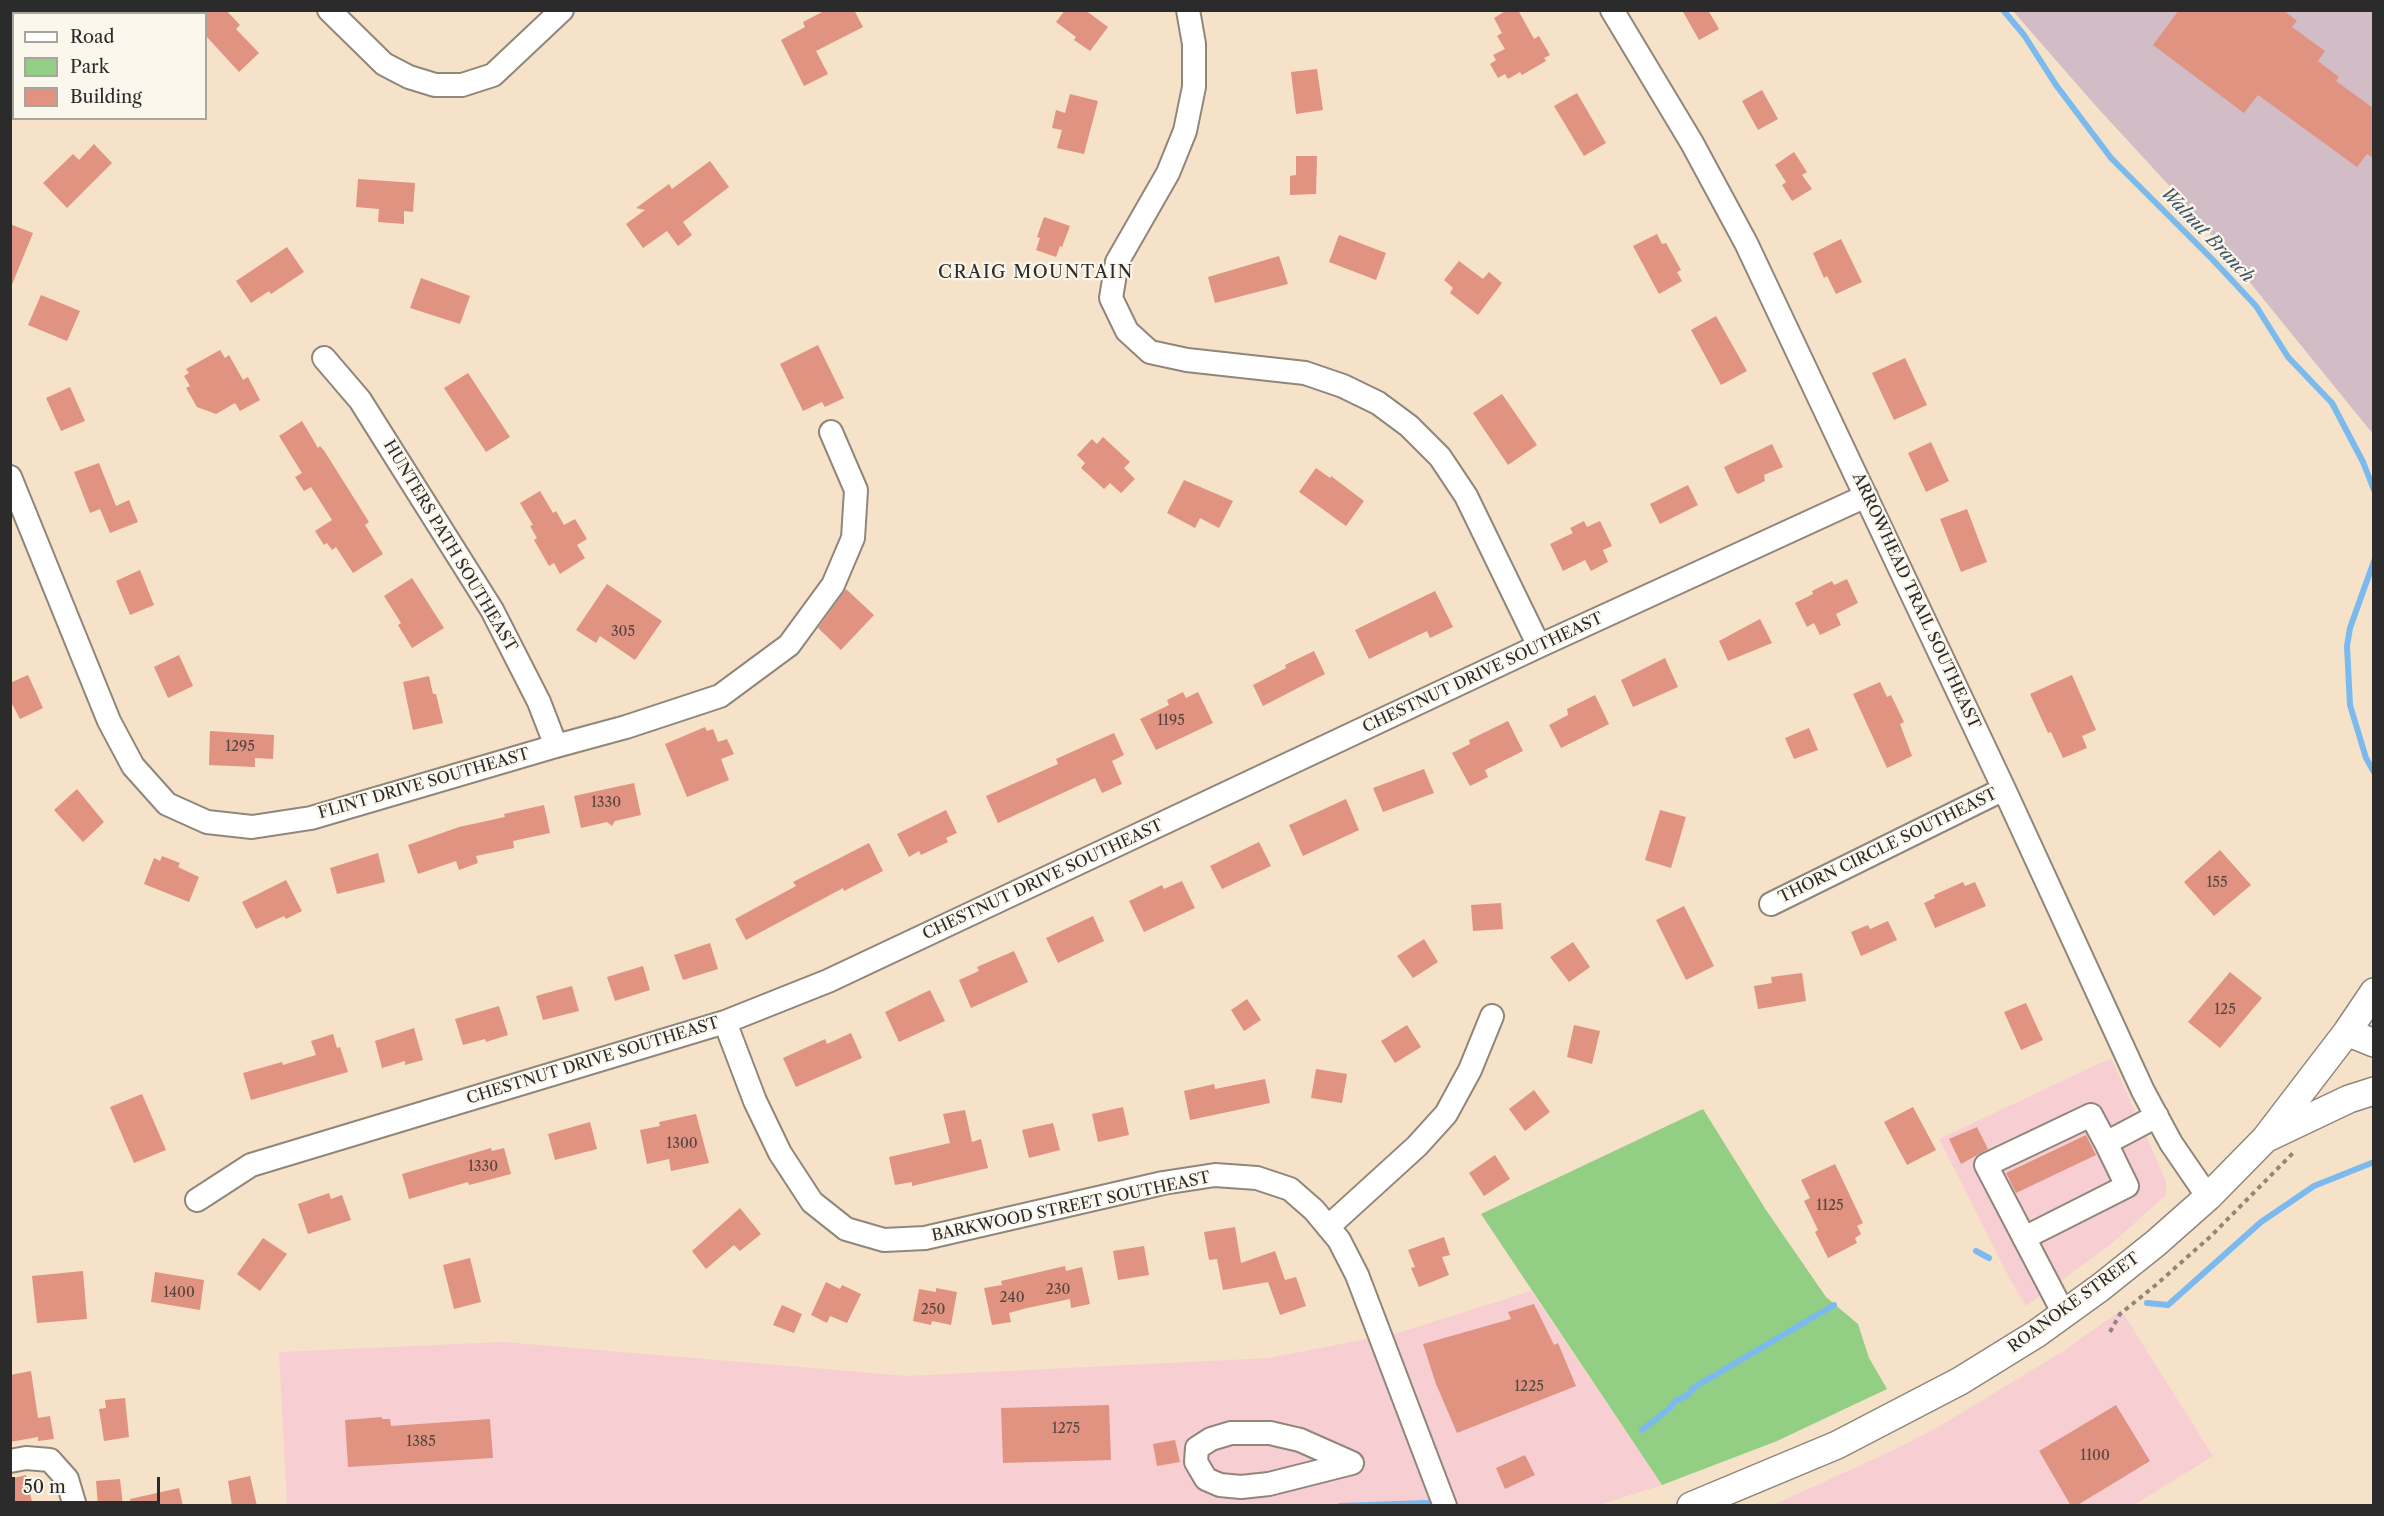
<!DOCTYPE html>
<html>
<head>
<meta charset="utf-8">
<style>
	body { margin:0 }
	#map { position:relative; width:2384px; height:1516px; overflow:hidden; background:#f5e2c8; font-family:"Libre Caslon Text",serif }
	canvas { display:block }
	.frame { position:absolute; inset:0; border:12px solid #2b2b2b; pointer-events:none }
	.legend { position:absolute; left:12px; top:12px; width:195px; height:108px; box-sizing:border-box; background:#fbf7ec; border:2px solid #a8a59f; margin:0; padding:8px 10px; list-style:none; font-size:18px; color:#2b2b2b }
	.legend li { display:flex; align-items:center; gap:12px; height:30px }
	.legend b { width:30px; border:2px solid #a8a59f }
	.scale { position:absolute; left:12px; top:1477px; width:148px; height:27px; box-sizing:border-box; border:3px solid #2b2b2b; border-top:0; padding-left:8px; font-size:18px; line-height:21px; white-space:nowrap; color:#2b2b2b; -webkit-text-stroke:4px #fbf7ec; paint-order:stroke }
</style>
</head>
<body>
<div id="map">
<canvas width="2384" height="1516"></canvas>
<div class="frame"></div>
<ul class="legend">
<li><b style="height:8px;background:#fff"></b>Road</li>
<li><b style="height:16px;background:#92ce83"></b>Park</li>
<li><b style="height:16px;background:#e09381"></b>Building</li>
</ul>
<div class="scale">50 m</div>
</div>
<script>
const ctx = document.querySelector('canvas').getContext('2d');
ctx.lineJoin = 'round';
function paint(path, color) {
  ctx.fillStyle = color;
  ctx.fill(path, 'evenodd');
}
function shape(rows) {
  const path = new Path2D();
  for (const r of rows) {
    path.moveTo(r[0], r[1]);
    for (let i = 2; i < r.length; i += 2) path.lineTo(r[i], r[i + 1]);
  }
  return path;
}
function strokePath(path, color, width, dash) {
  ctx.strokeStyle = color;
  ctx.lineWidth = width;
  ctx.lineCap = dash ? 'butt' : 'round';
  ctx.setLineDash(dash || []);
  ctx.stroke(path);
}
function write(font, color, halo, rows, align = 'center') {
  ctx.font = font + ' "Libre Caslon Text",serif';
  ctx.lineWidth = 4.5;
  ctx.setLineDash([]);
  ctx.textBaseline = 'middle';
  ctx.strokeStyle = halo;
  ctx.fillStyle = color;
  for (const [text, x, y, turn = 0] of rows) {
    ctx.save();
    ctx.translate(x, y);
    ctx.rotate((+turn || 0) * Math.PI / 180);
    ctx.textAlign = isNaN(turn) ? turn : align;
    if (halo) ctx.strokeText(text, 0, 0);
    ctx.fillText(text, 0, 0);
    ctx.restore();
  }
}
paint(shape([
	[2111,1058,2166,1181,2166,1195,2110,1245,2026,1306,2011,1281,1939,1139],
	[1531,1291,1662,1485,1596,1506,287,1505,279,1352,504,1342,907,1376,1269,1358,1398,1333],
	[2121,1310,2213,1456,2134,1505,1771,1506,1894,1450,1940,1426,2065,1350]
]), '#f7cfd2');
paint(shape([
	[2013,11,2373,11,2373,434,2187,205,2095,105]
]), '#d2bdc6');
paint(shape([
	[1703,1109,1766,1210,1826,1297,1858,1324,1869,1358,1887,1389,1777,1441,1662,1485,1481,1214]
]), '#92ce83');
strokePath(shape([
	[2003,10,2024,35,2056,85,2111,158,2212,259,2256,306,2288,357,2332,403,2363,462,2374,490],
	[2374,561,2350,628,2347,646,2350,705,2366,758,2374,772],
	[1976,1251,1989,1258],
	[2147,1303,2168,1305,2261,1222,2314,1186,2374,1162],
	[1642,1430,1670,1408,1675,1401,1688,1395,1693,1388,1834,1305],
	[1340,1506,1427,1503]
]), '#7abaee', 6);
paint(shape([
	[206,10,226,10,240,25,236,29,259,53,239,72,206,36],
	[826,10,854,10,863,27,816,51,828,74,804,86,781,40,805,27,803,22],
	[1065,10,1085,10,1108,27,1090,51,1074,40,1076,37,1056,22],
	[1507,10,1518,10,1534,39,1539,36,1550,55,1544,58,1546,61,1522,75,1520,72,1508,79,1505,74,1498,78,1490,64,1496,60,1493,55,1505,49,1497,36,1502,33,1494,18],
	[1682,10,1708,10,1719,29,1699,40],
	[2179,10,2283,10,2297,21,2292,27,2325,51,2318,61,2339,77,2336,81,2373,108,2373,158,2367,154,2357,167,2258,95,2244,113,2153,45],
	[1317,69,1323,110,1296,114,1291,72],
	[1762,90,1778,119,1758,130,1742,101],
	[1577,93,1606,143,1584,156,1554,106],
	[1070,94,1098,101,1084,154,1057,148,1062,130,1052,128,1056,110,1065,113],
	[94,144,112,163,67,208,43,183,73,154,79,160],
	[1794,152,1807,172,1802,175,1812,189,1792,201,1782,185,1786,182,1775,165],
	[1296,156,1317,156,1316,194,1290,195,1290,176,1296,175],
	[710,161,729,187,683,222,692,235,678,246,667,231,643,248,626,224,645,210,636,208,669,184,672,189],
	[358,179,415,183,413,212,404,211,404,224,378,222,379,209,356,207],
	[1044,217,1070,226,1062,247,1060,246,1056,257,1036,250,1040,238,1037,237],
	[10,224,33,233,11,287,10,287],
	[1657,234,1662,244,1666,243,1681,270,1677,272,1682,281,1659,294,1633,246],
	[1339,235,1386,253,1376,280,1329,262],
	[1841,239,1862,282,1836,294,1827,276,1824,278,1813,253],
	[287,247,304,272,271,294,269,291,251,303,236,281],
	[1279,256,1288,284,1215,303,1208,277],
	[1459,261,1483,279,1489,272,1502,283,1478,315,1450,293,1453,288,1444,280],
	[421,278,470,296,460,324,410,308],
	[41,295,80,311,67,341,28,325],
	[1716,316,1747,371,1721,385,1691,330],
	[818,345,844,398,825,407,822,402,803,411,780,364],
	[220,350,225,358,229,355,243,380,248,377,260,400,240,411,235,403,216,414,197,407,186,388,190,386,184,376,189,373,186,369],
	[1905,358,1927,405,1894,420,1872,373],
	[468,373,510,437,486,452,444,388],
	[70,387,85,421,61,431,46,398],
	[1502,394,1537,445,1508,465,1473,413],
	[302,421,318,448,320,446,325,452,369,522,365,525,383,554,353,573,336,547,332,550,327,543,324,545,315,531,332,520,311,487,304,491,295,477,302,473,279,436],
	[1103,437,1130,462,1124,468,1135,479,1121,493,1110,483,1104,489,1081,468,1085,463,1077,455,1092,439,1097,444],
	[1931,442,1949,481,1926,492,1908,453],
	[1772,444,1783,467,1764,475,1765,481,1738,494,1735,491,1724,467],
	[99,463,116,506,129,500,138,522,110,533,100,509,90,513,74,472],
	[1316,468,1330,478,1331,476,1364,501,1346,526,1299,492],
	[1184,480,1233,501,1219,528,1200,518,1195,528,1167,513],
	[1688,485,1698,505,1660,524,1650,504],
	[540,491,553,513,556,511,564,525,575,519,587,539,577,545,585,558,560,574,554,563,549,566,534,540,537,538,530,526,533,525,520,503],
	[1967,509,1987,562,1961,572,1940,519],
	[1584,521,1587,527,1600,521,1612,546,1603,550,1608,562,1591,571,1585,560,1563,571,1550,544,1573,533,1570,528],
	[140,570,154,605,130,615,116,581],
	[412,578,444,628,412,648,398,625,401,623,384,596],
	[1847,579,1858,603,1836,614,1841,625,1820,635,1814,623,1807,627,1795,603,1813,594,1812,591,1832,581,1834,585],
	[607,584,662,621,635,660,600,636,596,643,576,630],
	[846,589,874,615,841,650,818,628],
	[1435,591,1453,627,1430,638,1427,631,1369,659,1355,630],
	[1760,619,1772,643,1728,661,1719,641],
	[1314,651,1325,674,1263,706,1253,685,1286,668,1285,665],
	[179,655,193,686,168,698,154,667],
	[1665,658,1678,687,1633,707,1621,680],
	[28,675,43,708,20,719,10,700,10,683],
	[2072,675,2096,730,2082,736,2087,748,2063,758,2051,732,2048,733,2030,694],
	[429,676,433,694,436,694,443,723,413,730,403,682],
	[1880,682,1887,697,1891,695,1904,722,1900,724,1912,756,1887,768,1853,694],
	[1183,692,1186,698,1198,692,1213,723,1156,750,1140,719,1169,705,1167,700],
	[1595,695,1609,724,1561,748,1549,725,1568,715,1567,709],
	[1508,721,1523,751,1485,770,1488,777,1470,786,1452,753,1470,744,1469,740],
	[705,727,707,731,713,729,718,742,727,739,734,754,721,759,729,780,687,797,665,744],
	[1809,728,1818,750,1794,759,1785,738],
	[210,731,274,735,273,759,255,758,255,767,209,765],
	[1114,733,1124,755,1112,761,1122,784,1102,793,1095,778,998,823,986,796,1058,764,1056,759],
	[1424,769,1434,793,1383,812,1373,788],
	[634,783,641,815,615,821,612,826,607,822,581,828,574,796],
	[77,789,104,822,83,842,54,810],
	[1346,799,1359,830,1303,856,1289,825],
	[544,805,550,833,513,841,514,848,476,856,478,863,459,870,456,861,418,874,408,845,459,827,505,817,504,814],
	[946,810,957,833,946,838,948,842,921,855,919,851,909,857,897,834],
	[1660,810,1686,817,1671,868,1645,860],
	[1259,842,1271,866,1222,889,1210,866],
	[869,843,883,871,844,891,843,888,746,940,735,919,796,886,793,882],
	[2220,850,2251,885,2214,916,2184,882],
	[378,853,385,882,337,894,330,868],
	[162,856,180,863,178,867,199,877,189,902,144,884,154,858,160,861],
	[286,880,302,911,286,919,284,916,256,929,242,902],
	[1182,881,1195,908,1144,932,1129,901,1162,885,1164,889],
	[1963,882,1965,886,1975,882,1986,906,1935,928,1924,903,1935,898,1934,895],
	[1501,903,1503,929,1473,931,1471,905],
	[1684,906,1714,966,1686,980,1656,920],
	[1093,916,1104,941,1058,963,1046,938],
	[1888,921,1897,940,1861,956,1851,932,1868,925,1870,929],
	[1424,939,1438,962,1413,978,1397,956],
	[1573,942,1590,967,1569,982,1550,957],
	[710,943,718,969,683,980,674,955],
	[1014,951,1028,982,971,1008,959,980,979,971,977,967],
	[643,966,650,990,615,1001,607,977],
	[2230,972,2262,998,2220,1048,2188,1022],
	[1802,973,1806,1001,1758,1009,1754,986,1772,983,1771,977],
	[572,986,579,1011,543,1020,536,996],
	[930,990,945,1021,899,1042,885,1012],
	[1247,999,1261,1020,1244,1031,1231,1010],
	[2026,1003,2043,1040,2021,1050,2004,1012],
	[499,1006,508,1035,486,1042,485,1039,463,1045,455,1019],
	[1407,1025,1421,1047,1395,1063,1381,1041],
	[1574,1025,1600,1031,1592,1064,1567,1057],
	[414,1028,423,1060,405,1065,405,1061,382,1068,375,1041],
	[851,1033,862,1058,796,1087,783,1058,825,1039,827,1044],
	[333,1034,337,1048,340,1047,348,1072,251,1100,243,1073,282,1062,283,1065,316,1055,311,1041],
	[1316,1069,1347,1074,1342,1103,1311,1098],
	[1265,1079,1270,1103,1190,1120,1184,1091,1214,1084,1215,1089],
	[1534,1090,1550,1112,1525,1131,1509,1109],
	[142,1094,166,1150,134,1163,110,1107],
	[1123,1107,1129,1135,1098,1142,1092,1114],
	[1913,1107,1936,1150,1907,1165,1884,1122],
	[965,1110,972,1142,981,1139,988,1168,912,1186,912,1182,895,1185,889,1157,950,1143,943,1114],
	[696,1114,709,1163,671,1171,669,1159,647,1164,640,1130,660,1126,659,1122],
	[590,1122,597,1149,555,1160,548,1134],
	[1053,1123,1060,1150,1029,1158,1022,1130],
	[1977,1127,1988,1149,1961,1164,1949,1139],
	[2086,1135,2096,1155,2016,1193,2006,1173],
	[491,1148,492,1151,504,1148,511,1174,469,1185,468,1182,409,1199,402,1174],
	[1495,1155,1510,1179,1484,1196,1469,1173],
	[1835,1164,1863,1223,1857,1226,1861,1234,1855,1238,1857,1243,1828,1258,1815,1232,1818,1230,1804,1201,1810,1198,1801,1180],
	[329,1193,331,1199,342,1195,351,1220,308,1234,298,1204],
	[740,1208,761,1234,740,1251,734,1245,706,1269,692,1251],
	[1235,1227,1241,1263,1275,1251,1285,1280,1296,1277,1306,1306,1280,1315,1268,1282,1223,1290,1217,1259,1209,1260,1204,1232],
	[1444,1237,1450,1255,1442,1257,1449,1275,1419,1287,1411,1268,1415,1267,1408,1250],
	[263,1238,287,1254,260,1291,237,1274],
	[1144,1246,1149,1275,1118,1280,1113,1251],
	[470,1258,481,1302,454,1309,443,1265],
	[1065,1266,1066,1271,1082,1267,1090,1304,1071,1308,1070,1299,1027,1308,1009,1313,1011,1322,992,1325,984,1288,1002,1285,1001,1281],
	[83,1271,87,1319,37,1323,32,1276],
	[155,1272,204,1280,200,1310,151,1302],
	[826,1282,840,1289,842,1285,861,1294,847,1323,830,1316,827,1323,811,1315],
	[936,1288,957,1292,951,1325,932,1321,931,1325,913,1321,919,1289,936,1292],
	[1534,1304,1554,1345,1558,1343,1576,1386,1457,1433,1436,1384,1423,1344,1511,1319,1508,1312],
	[782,1305,802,1314,794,1333,773,1325],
	[31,1371,38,1418,50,1416,54,1439,38,1441,38,1437,10,1442,10,1375],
	[125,1398,129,1437,104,1441,99,1409,106,1408,105,1400],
	[1109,1405,1111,1460,1003,1463,1001,1408],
	[2116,1405,2150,1461,2076,1506,2071,1506,2039,1451],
	[382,1417,382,1419,390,1419,391,1426,490,1419,493,1458,348,1467,345,1420],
	[1175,1440,1180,1462,1157,1466,1153,1444],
	[1525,1455,1535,1475,1505,1489,1496,1468],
	[26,1475,33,1506,10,1506,10,1479],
	[250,1476,257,1506,232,1506,228,1481],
	[120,1479,123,1506,98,1506,96,1481],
	[179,1488,183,1506,131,1506,130,1499]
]), '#e09381');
const minor = shape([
	[329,10,384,64,409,77,435,85,462,85,493,75,562,10],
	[1188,10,1194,44,1194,87,1185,131,1168,173,1117,262,1111,298,1127,331,1150,352,1187,360,1305,373,1343,386,1378,403,1409,426,1440,457,1466,496,1539,646],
	[1612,10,1692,143,1746,243,2004,789,2143,1091,2171,1143,2208,1197],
	[91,14,94,10],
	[10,91,14,88],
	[324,358,360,400,492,610,539,702,556,746],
	[10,477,109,721,133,766,167,804,207,822,252,827,311,818,556,746,626,727,720,696,789,645,833,585,853,538,856,490,831,432],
	[1771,904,2004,789],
	[725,1022,755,1101,780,1153,812,1202,846,1229,884,1240,925,1238,1163,1183,1215,1175,1257,1178,1290,1189,1314,1210,1339,1240,1357,1275,1445,1506],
	[197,1200,251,1165,725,1022,828,981,1539,646,1866,496],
	[1328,1227,1417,1146,1446,1114,1470,1070,1492,1016],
	[2024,1238,2127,1186,2106,1143],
	[2064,1314,1986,1165,2091,1115,2106,1143,2157,1116],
	[1231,1433,1270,1433,1300,1440,1352,1463,1269,1484,1241,1487,1220,1485,1206,1479,1196,1462,1197,1448,1211,1439,1231,1433],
	[10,1461,26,1458,50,1460,67,1479,75,1506]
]);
const major = shape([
	[2347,1032,2374,1043],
	[2269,1137,2349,1099,2374,1091],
	[1691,1506,1837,1445,1960,1381,2036,1334,2101,1287,2156,1243,2208,1197,2265,1139,2347,1032,2374,992]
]);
strokePath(minor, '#90867a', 26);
strokePath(major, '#90867a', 30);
strokePath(shape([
	[2110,1332,2120,1314,2157,1284,2211,1236,2293,1153]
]), '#90867a', 4, [4.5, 4.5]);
strokePath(minor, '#fff', 22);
strokePath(major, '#fff', 27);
write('14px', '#584540', null, [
	["305",623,632],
	["1195",1171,721],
	["1295",240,747],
	["1330",606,803],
	["155",2217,883],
	["125",2225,1010],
	["1300",682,1144],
	["1330",483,1167],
	["1125",1830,1206],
	["230",1058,1290],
	["1400",179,1293],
	["240",1012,1298],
	["250",933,1310],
	["1225",1529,1387],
	["1275",1066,1429],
	["1385",421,1442],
	["1100",2095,1456]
]);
write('16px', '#2b2b2b', '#fbf7ec', [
	["HUNTERS PATH SOUTHEAST",450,546,59],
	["ARROWHEAD TRAIL SOUTHEAST",1916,601,65],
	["CHESTNUT DRIVE SOUTHEAST",1483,673,-25],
	["FLINT DRIVE SOUTHEAST",424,784,-16],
	["THORN CIRCLE SOUTHEAST",1888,846,-26],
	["CHESTNUT DRIVE SOUTHEAST",1043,880,-25],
	["CHESTNUT DRIVE SOUTHEAST",593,1061,-17],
	["BARKWOOD STREET SOUTHEAST",1071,1207,-12],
	["ROANOKE STREET",2074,1303,-36]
]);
write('italic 18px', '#435666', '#fbf7ec', [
	["Walnut Branch",2207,235,46]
]);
ctx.letterSpacing = '1.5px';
write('18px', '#2b2b2b', '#fbf7ec', [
	["CRAIG MOUNTAIN",1036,273]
]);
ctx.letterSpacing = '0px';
</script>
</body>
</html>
